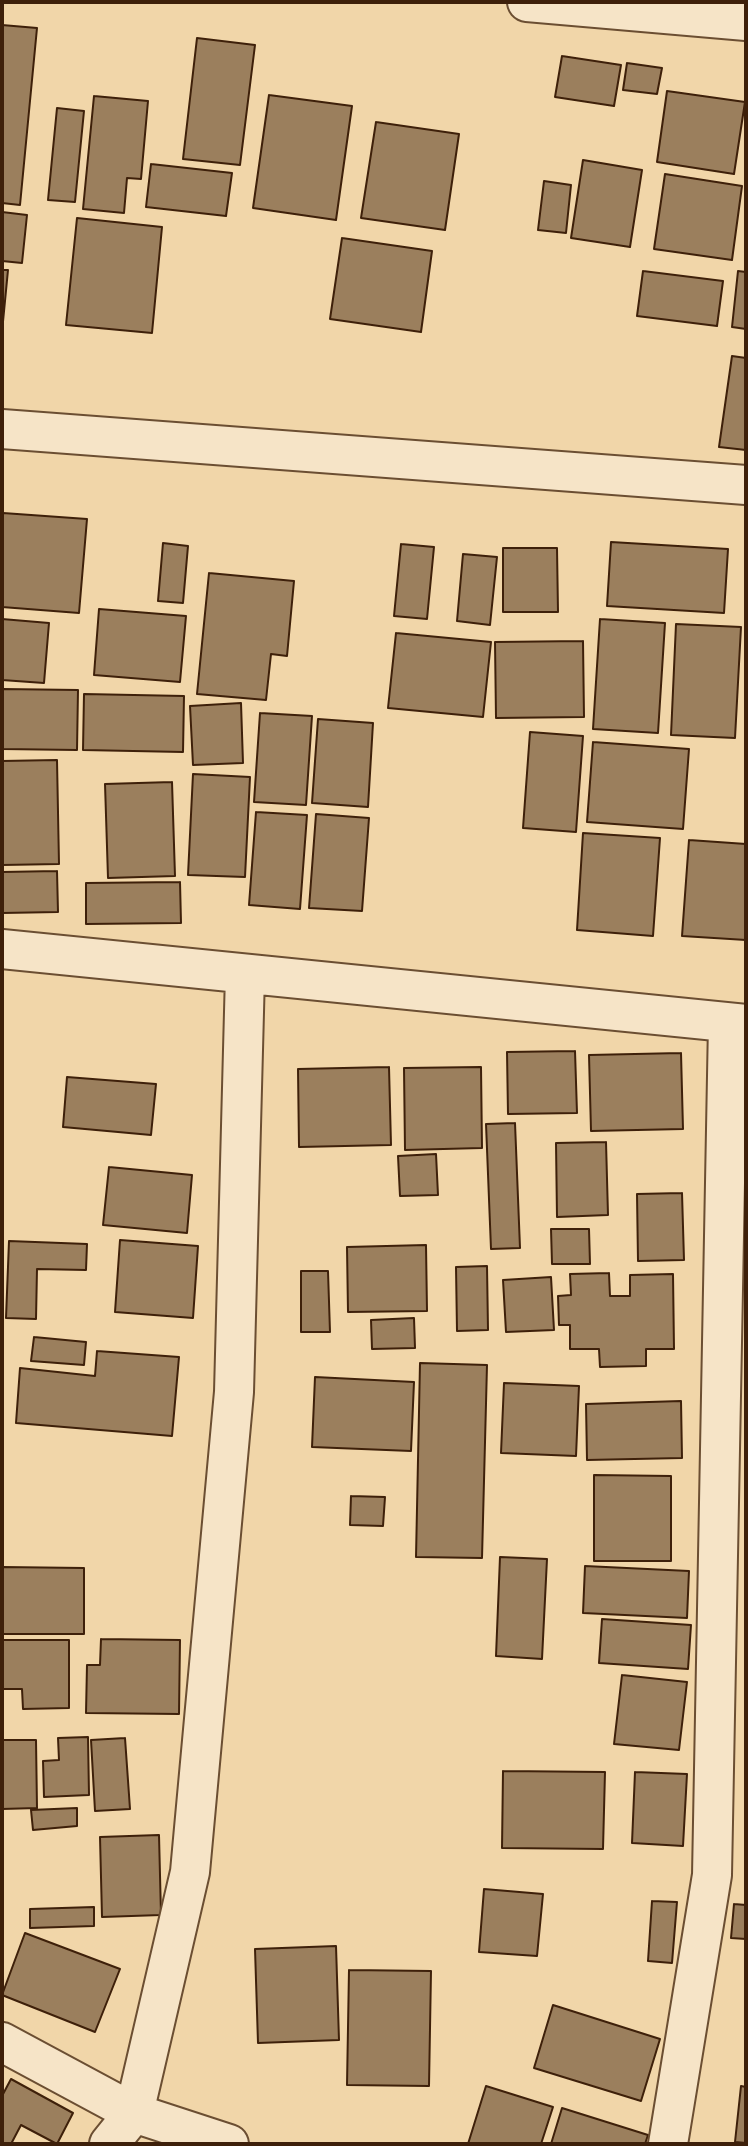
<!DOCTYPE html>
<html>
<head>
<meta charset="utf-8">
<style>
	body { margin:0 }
	#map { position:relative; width:748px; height:2146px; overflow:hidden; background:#f1d6a9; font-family:"Gentium Book Plus",serif }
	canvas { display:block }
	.frame { position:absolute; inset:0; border:4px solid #3e200a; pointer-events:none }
</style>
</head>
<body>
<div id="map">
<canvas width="748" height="2146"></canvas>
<div class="frame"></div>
</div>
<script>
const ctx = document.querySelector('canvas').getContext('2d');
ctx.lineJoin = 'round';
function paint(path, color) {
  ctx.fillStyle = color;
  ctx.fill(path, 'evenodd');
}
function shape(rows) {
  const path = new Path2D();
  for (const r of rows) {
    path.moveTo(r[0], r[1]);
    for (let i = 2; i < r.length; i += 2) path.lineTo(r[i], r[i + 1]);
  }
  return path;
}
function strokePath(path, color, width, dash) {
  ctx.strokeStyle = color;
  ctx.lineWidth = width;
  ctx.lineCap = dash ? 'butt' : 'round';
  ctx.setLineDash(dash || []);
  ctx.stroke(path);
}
const building = shape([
	[2,25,37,28,20,205,2,203,2,25],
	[197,38,255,45,240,165,183,159,197,38],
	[562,56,621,65,614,106,555,97,562,56],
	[627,63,662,68,657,94,623,90,627,63],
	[667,91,745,102,734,174,657,162,667,91],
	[269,95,352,106,336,220,253,208,269,95],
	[94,96,148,101,141,179,127,178,124,213,83,209,94,96],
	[57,108,84,111,75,202,48,200,57,108],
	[376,122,459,134,445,230,361,218,376,122],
	[583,160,642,170,630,247,571,238,583,160],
	[151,164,232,173,226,216,146,207,151,164],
	[665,174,742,186,732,260,654,249,665,174],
	[544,181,571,185,566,233,538,230,544,181],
	[2,212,27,215,22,263,2,261,2,212],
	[77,218,162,227,152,333,66,325,77,218],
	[342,238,432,251,421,332,330,319,342,238],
	[2,270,8,270,2,332,2,270],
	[643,271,723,281,717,326,637,316,643,271],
	[738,271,746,272,746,329,732,327,738,271],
	[732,356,746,358,746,450,719,447,732,356],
	[3,513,87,519,79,613,2,607,3,513],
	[611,542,728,549,724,613,607,606,611,542],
	[163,543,188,546,183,603,158,601,163,543],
	[401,544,434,547,427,619,394,616,401,544],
	[503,548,557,548,558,612,503,612,503,548],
	[463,554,497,557,490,625,457,621,463,554],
	[209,573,294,581,287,656,271,654,266,700,197,694,209,573],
	[99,609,186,616,180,682,94,675,99,609],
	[2,619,49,623,44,683,2,680,2,619],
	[600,619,665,623,658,733,593,729,600,619],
	[676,624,741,627,735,738,671,735,676,624],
	[396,633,491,642,483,717,388,708,396,633],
	[583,641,584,717,496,718,495,642,583,641],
	[2,689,78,690,77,750,2,749,2,689],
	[84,694,184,696,183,752,83,750,84,694],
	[241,703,243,763,193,765,190,706,241,703],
	[260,713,312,716,306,805,254,802,260,713],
	[318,719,373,723,368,807,312,803,318,719],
	[530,732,583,736,576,832,523,828,530,732],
	[593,742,689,749,683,829,587,822,593,742],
	[57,760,59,864,2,865,2,761,57,760],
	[193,774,250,777,245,877,188,875,193,774],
	[172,782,175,876,108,878,105,784,172,782],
	[256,812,307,815,300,909,249,905,256,812],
	[316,814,369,818,362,911,309,908,316,814],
	[583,833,660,838,653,936,577,930,583,833],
	[689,840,746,844,746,940,682,936,689,840],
	[57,871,58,912,2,913,2,872,57,871],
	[180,882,181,923,86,924,86,883,180,882],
	[575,1051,577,1113,508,1114,507,1052,575,1051],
	[681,1053,683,1129,591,1131,589,1055,681,1053],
	[389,1067,391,1145,299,1147,298,1069,389,1067],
	[481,1067,482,1148,405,1150,404,1068,481,1067],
	[67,1077,156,1084,151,1135,63,1127,67,1077],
	[515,1123,520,1248,491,1249,486,1124,515,1123],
	[606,1142,608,1215,557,1217,556,1143,606,1142],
	[436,1154,438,1195,400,1196,398,1156,436,1154],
	[109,1167,192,1175,187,1233,103,1225,109,1167],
	[682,1193,684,1260,638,1261,637,1194,682,1193],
	[551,1229,589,1229,590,1264,552,1264,551,1229],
	[120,1240,198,1246,193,1318,115,1312,120,1240],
	[9,1241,87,1244,86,1270,37,1269,36,1319,6,1318,9,1241],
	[426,1245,427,1311,348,1312,347,1247,426,1245],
	[487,1266,488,1330,457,1331,456,1267,487,1266],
	[301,1271,328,1271,330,1332,301,1332,301,1271],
	[609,1273,610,1296,630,1296,630,1275,673,1274,674,1349,646,1349,646,1366,600,1367,599,1349,570,1349,570,1325,559,1325,558,1296,571,1295,570,1274,609,1273],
	[551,1277,554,1330,506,1332,503,1280,551,1277],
	[414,1318,415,1348,372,1349,371,1320,414,1318],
	[34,1337,86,1342,84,1365,31,1361,34,1337],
	[97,1351,179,1357,172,1436,16,1423,20,1368,95,1376,97,1351],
	[420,1363,487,1365,482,1558,416,1557,420,1363],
	[315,1377,414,1382,411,1451,312,1447,315,1377],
	[504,1383,579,1386,576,1456,501,1453,504,1383],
	[681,1401,682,1458,587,1460,586,1404,681,1401],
	[594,1475,671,1476,671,1561,594,1561,594,1475],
	[351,1496,385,1497,383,1526,350,1525,351,1496],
	[500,1557,547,1559,542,1659,496,1656,500,1557],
	[585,1566,689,1571,687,1618,583,1613,585,1566],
	[2,1567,84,1568,84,1634,2,1634,2,1567],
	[602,1619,691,1625,688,1669,599,1663,602,1619],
	[101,1639,180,1640,179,1714,86,1713,87,1665,100,1665,101,1639],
	[2,1640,69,1640,69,1708,23,1709,22,1689,2,1689,2,1640],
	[622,1675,687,1682,679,1750,614,1744,622,1675],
	[88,1737,89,1795,44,1797,43,1761,59,1760,58,1738,88,1737],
	[125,1738,130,1809,95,1811,91,1740,125,1738],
	[2,1740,36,1740,37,1808,2,1809,2,1740],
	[503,1771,605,1772,603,1849,502,1848,503,1771],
	[635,1772,687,1774,683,1846,632,1843,635,1772],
	[77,1808,77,1826,33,1830,31,1810,77,1808],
	[159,1835,161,1915,102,1917,100,1837,159,1835],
	[484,1889,543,1894,537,1956,479,1952,484,1889],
	[652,1901,677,1902,672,1963,648,1961,652,1901],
	[734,1904,746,1905,746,1939,731,1938,734,1904],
	[94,1907,94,1926,30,1928,30,1909,94,1907],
	[25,1933,120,1969,95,2032,2,1995,25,1933],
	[336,1946,339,2040,258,2043,255,1949,336,1946],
	[349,1970,431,1971,429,2086,347,2085,349,1970],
	[553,2005,660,2039,641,2101,534,2068,553,2005],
	[11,2079,73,2113,57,2144,21,2125,11,2144,2,2144,2,2096,11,2079],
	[486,2086,553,2107,541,2144,468,2144,486,2086],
	[741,2086,746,2087,746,2143,735,2142,741,2086],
	[562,2108,648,2135,645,2144,551,2144,562,2108]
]);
paint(building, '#9b7f5d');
strokePath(building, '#3e200a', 2);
const minor = shape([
	[527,2,746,21],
	[2,429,746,485],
	[2,949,746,1024],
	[2,2042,134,2113,229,2144],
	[109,2144,134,2113,190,1872,234,1392,245,974],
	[668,2144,712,1875,728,1023]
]);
strokePath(minor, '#6b4e32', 42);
strokePath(minor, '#f6e4c7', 38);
</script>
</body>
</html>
